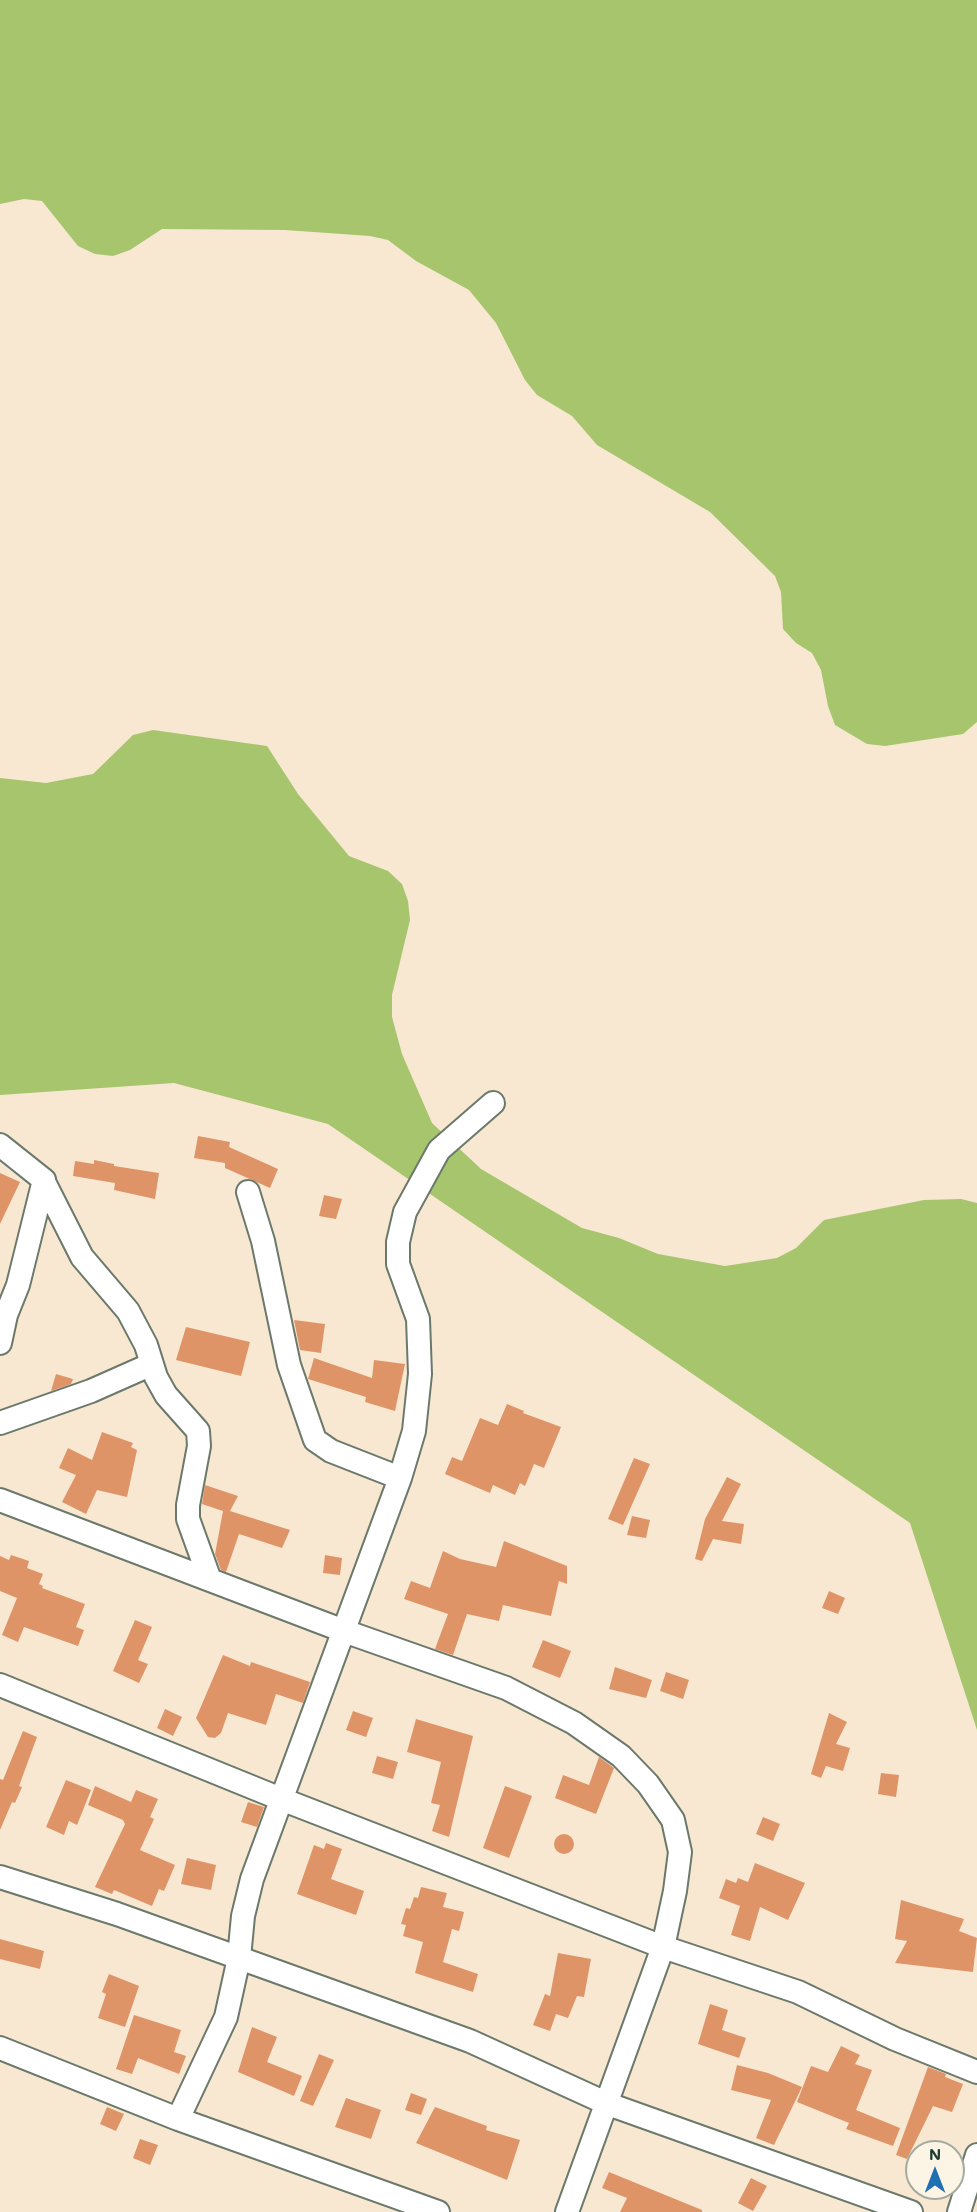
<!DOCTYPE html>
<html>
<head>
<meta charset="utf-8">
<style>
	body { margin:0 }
	#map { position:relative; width:977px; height:2212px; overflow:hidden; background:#f8e8d2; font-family:Mali,sans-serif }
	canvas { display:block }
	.north { position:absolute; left:905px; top:2140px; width:60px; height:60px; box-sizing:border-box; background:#fcf5e5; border:2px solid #a4ab9e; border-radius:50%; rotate:0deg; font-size:16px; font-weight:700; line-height:24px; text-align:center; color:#1f3d34 }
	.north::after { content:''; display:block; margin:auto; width:21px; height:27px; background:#1f6fb2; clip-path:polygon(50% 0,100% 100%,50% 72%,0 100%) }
</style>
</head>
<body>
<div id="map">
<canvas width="977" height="2212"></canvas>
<div class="north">N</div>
</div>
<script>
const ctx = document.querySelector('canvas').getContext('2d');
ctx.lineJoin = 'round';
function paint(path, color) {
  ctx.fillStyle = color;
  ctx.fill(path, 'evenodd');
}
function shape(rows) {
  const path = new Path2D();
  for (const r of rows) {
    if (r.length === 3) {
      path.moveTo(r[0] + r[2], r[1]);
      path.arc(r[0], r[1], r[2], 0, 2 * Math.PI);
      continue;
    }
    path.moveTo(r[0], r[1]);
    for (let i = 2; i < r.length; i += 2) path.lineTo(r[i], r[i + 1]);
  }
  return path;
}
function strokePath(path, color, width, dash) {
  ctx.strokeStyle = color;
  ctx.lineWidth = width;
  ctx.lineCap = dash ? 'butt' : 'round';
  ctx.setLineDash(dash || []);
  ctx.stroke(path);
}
paint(shape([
	[0,0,977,0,977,722,963,734,885,746,867,744,835,725,828,706,821,670,812,653,796,643,783,629,781,592,775,576,710,512,597,445,572,416,537,395,525,380,496,323,469,290,416,261,388,240,370,236,285,230,162,229,130,250,113,256,95,254,78,246,42,201,24,199,0,204],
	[153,730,267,746,298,794,349,856,388,871,402,884,408,901,410,920,392,995,392,1017,402,1054,432,1123,481,1169,582,1228,619,1238,658,1254,725,1266,777,1258,796,1248,824,1220,924,1200,961,1199,977,1203,977,1730,910,1523,328,1124,174,1083,0,1095,0,778,46,783,93,774,133,735]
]), '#a6c56d');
paint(shape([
	[198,1136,230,1142,229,1147,278,1169,270,1188,225,1168,225,1163,194,1158],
	[94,1160,114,1164,114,1166,159,1173,155,1199,114,1190,115,1183,73,1176,75,1161,94,1164],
	[0,1173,20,1182,0,1224],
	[324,1195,342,1199,336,1219,319,1216],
	[294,1320,325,1324,321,1353,300,1350],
	[186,1327,250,1342,241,1376,176,1360],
	[314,1358,372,1378,374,1360,405,1364,395,1411,365,1402,366,1397,308,1379],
	[56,1374,73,1379,71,1384,51,1391],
	[507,1404,524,1411,523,1413,561,1427,544,1468,534,1464,525,1486,520,1483,515,1495,493,1485,490,1493,445,1474,452,1457,462,1461,480,1418,498,1425],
	[102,1432,133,1443,131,1447,137,1450,127,1497,97,1490,86,1514,62,1502,76,1475,59,1468,68,1448,92,1460],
	[634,1458,650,1464,623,1525,608,1519],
	[727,1477,741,1484,722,1521,744,1524,741,1544,713,1539,702,1561,695,1559,705,1519],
	[205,1485,238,1496,230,1511,290,1530,282,1548,239,1534,226,1572,221,1570,215,1554,223,1511,202,1504],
	[632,1516,650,1520,646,1538,627,1535],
	[504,1541,567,1566,567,1584,559,1581,551,1616,503,1605,499,1621,467,1614,453,1655,435,1649,448,1614,404,1599,411,1581,430,1588,443,1551,460,1559,496,1567],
	[11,1555,29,1561,27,1568,43,1574,39,1584,43,1586,42,1588,85,1604,76,1627,84,1630,78,1646,24,1627,18,1642,2,1635,17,1598,0,1591,0,1556,9,1560],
	[325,1555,342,1558,340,1575,323,1573],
	[829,1591,845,1598,838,1614,822,1608],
	[135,1620,152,1627,138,1660,148,1664,139,1683,113,1671],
	[543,1640,571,1651,560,1678,532,1667],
	[223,1655,250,1666,251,1662,310,1682,303,1703,276,1694,266,1725,228,1713,221,1733,215,1738,208,1737,196,1718],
	[615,1667,652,1680,646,1698,609,1689],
	[666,1672,689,1680,683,1699,660,1691],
	[165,1709,182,1717,173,1736,157,1728],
	[353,1711,373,1718,366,1737,346,1730],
	[829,1713,847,1722,836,1744,850,1748,843,1771,826,1766,821,1778,811,1774],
	[416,1719,473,1736,449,1837,432,1831,440,1805,431,1803,441,1762,407,1752],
	[23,1731,37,1737,19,1786,22,1787,15,1803,12,1802,0,1830,0,1779,3,1780],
	[377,1756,398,1762,393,1779,372,1773],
	[599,1757,614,1768,596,1814,555,1798,563,1775,589,1785],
	[881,1773,899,1775,896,1797,878,1794],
	[66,1780,91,1790,77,1825,69,1821,64,1835,46,1827],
	[95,1786,131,1802,136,1790,158,1799,150,1817,154,1819,140,1850,175,1865,164,1891,159,1889,152,1906,114,1890,112,1894,95,1887,125,1824,123,1820,88,1805],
	[505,1786,532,1796,509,1858,483,1848],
	[248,1802,264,1807,257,1827,241,1822],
	[763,1817,780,1824,773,1841,756,1834],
	[564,1844,10],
	[326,1843,342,1849,331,1879,364,1891,356,1915,297,1894,314,1845,324,1849],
	[187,1858,216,1865,211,1890,181,1884],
	[755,1863,805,1883,788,1920,760,1907,750,1941,731,1935,740,1906,719,1898,726,1879,736,1883,738,1878,748,1882],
	[421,1887,447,1893,443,1907,464,1912,459,1931,452,1929,443,1962,478,1974,473,1992,415,1973,423,1942,403,1936,406,1925,401,1924,406,1908,410,1909,414,1897,418,1898],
	[901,1900,964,1919,959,1931,977,1938,973,1972,895,1963,907,1941,895,1939],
	[0,1939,44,1951,40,1969,0,1959],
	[558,1953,591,1959,584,1997,577,1996,568,2018,556,2014,550,2031,533,2025,545,1994,550,1996],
	[109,1974,139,1986,125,2027,98,2018,106,1994,102,1992],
	[710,2004,728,2010,722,2030,746,2038,739,2058,698,2044],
	[134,2015,181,2030,174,2052,186,2056,179,2074,138,2058,132,2074,116,2069],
	[252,2027,277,2037,267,2062,302,2076,294,2096,238,2072],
	[841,2046,860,2055,855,2064,872,2070,856,2110,900,2128,893,2146,846,2129,849,2123,797,2102,811,2066,828,2072],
	[319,2054,334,2060,313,2106,300,2101],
	[737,2065,768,2073,802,2087,774,2145,756,2138,771,2100,731,2090],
	[928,2067,946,2074,945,2077,963,2084,952,2112,933,2106,907,2159,896,2155],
	[411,2093,427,2099,421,2115,405,2110],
	[346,2098,381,2110,371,2139,335,2127],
	[107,2107,124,2114,116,2131,100,2124],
	[435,2107,487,2126,486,2130,520,2140,507,2180,416,2143],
	[140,2139,158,2145,150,2165,133,2158],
	[609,2172,702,2210,702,2212,620,2212,627,2198,602,2188],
	[751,2178,767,2186,753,2211,738,2203]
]), '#df9468');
const street = shape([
	[0,1145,44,1180,18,1285,6,1315,0,1343],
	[44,1182,82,1257,128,1311,146,1345,156,1377,166,1395,198,1431,199,1446,188,1505,188,1519,210,1580],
	[248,1192,263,1241,289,1365,315,1440,331,1451,400,1478],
	[0,1423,91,1391,152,1364],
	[0,1500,344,1631,506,1688,574,1723,621,1756,648,1784,673,1820,680,1852,675,1891,663,1947,567,2212],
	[0,1685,281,1799,663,1947,798,1992,895,2039,977,2072],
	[0,1877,117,1914,470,2041,608,2104,911,2212],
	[0,2048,178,2119,438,2212],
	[178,2119,226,2017,239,1958,243,1916,252,1879,400,1478,414,1431,420,1374,418,1319,398,1264,398,1242,405,1212,439,1150,493,1103],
	[959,2212,977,2155]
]);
strokePath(street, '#6b796b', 26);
strokePath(street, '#fff', 22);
</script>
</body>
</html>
